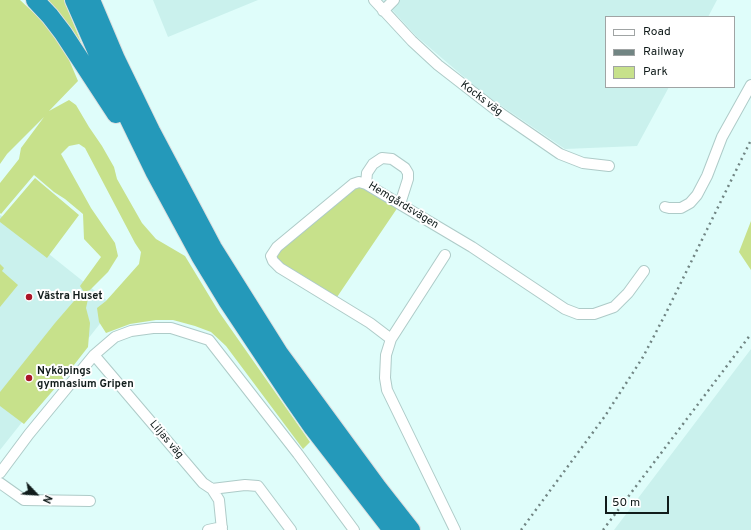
<!DOCTYPE html>
<html>
<head>
<meta charset="utf-8">
<style>
	body { margin:0 }
	#map { position:relative; width:751px; height:530px; overflow:hidden; background:#dffdfa; font-family:Overpass,sans-serif }
	canvas { display:block }
	.legend { position:absolute; left:605px; top:16px; width:130px; height:72px; box-sizing:border-box; background:#fff; border:1px solid #a0a4a4; margin:0; padding:5px 7px; list-style:none; font-size:12px; color:#111c1b }
	.legend li { display:flex; align-items:center; gap:8px; height:20px }
	.legend b { width:20px; border:1px solid #a0a4a4 }
	.north { position:absolute; left:16px; top:474px; width:40px; height:40px; -webkit-text-stroke:3px #fff; paint-order:stroke; rotate:115deg; font-size:11px; font-weight:700; line-height:16px; text-align:center; color:#111c1b }
	.north::after { content:''; display:block; margin:auto; width:14px; height:18px; background:#111c1b; clip-path:polygon(50% 0,100% 100%,50% 72%,0 100%) }
	.scale { position:absolute; left:605px; top:496px; width:64px; height:18px; box-sizing:border-box; border:2px solid #111c1b; border-top:0; padding-left:5px; font-size:12px; line-height:14px; white-space:nowrap; color:#111c1b; -webkit-text-stroke:3px #fff; paint-order:stroke }
</style>
</head>
<body>
<div id="map">
<canvas width="751" height="530"></canvas>
<ul class="legend">
<li><b style="height:5px;background:#fff"></b>Road</li>
<li><b style="height:5px;background:#718583"></b>Railway</li>
<li><b style="height:11px;background:#c7e18b"></b>Park</li>
</ul>
<div class="north">N</div>
<div class="scale">50 m</div>
</div>
<script>
const ctx = document.querySelector('canvas').getContext('2d');
ctx.lineJoin = 'round';
function paint(path, color) {
  ctx.fillStyle = color;
  ctx.fill(path, 'evenodd');
}
function shape(rows) {
  const path = new Path2D();
  for (const r of rows) {
    path.moveTo(r[0], r[1]);
    for (let i = 2; i < r.length; i += 2) path.lineTo(r[i], r[i + 1]);
  }
  return path;
}
function strokePath(path, color, width, dash) {
  ctx.strokeStyle = color;
  ctx.lineWidth = width;
  ctx.lineCap = dash ? 'butt' : 'round';
  ctx.setLineDash(dash || []);
  ctx.stroke(path);
}
function write(font, color, halo, rows, align = 'center') {
  ctx.font = font + ' Overpass,sans-serif';
  ctx.lineWidth = 4;
  ctx.setLineDash([]);
  ctx.textBaseline = 'middle';
  ctx.strokeStyle = halo;
  ctx.fillStyle = color;
  for (const [text, x, y, turn = 0] of rows) {
    ctx.save();
    ctx.translate(x, y);
    ctx.rotate((+turn || 0) * Math.PI / 180);
    ctx.textAlign = isNaN(turn) ? turn : align;
    if (halo) ctx.strokeText(text, 0, 0);
    ctx.fillText(text, 0, 0);
    ctx.restore();
  }
}
paint(shape([
	[153,0,258,0,168,37],
	[383,0,717,0,708,17,606,17,606,87,669,87,637,146,565,149,484,94,416,36],
	[0,215,114,306,0,450],
	[751,349,751,530,614,530]
]), '#caf1ed');
paint(shape([
	[0,0,20,0,51,29,67,55,78,81,49,111,69,100,76,105,89,127,102,146,114,167,117,179,142,223,156,239,185,256,219,312,310,442,303,449,226,346,211,332,195,326,173,320,156,320,130,324,106,333,99,322,97,308,106,301,139,264,141,252,135,243,85,148,79,144,69,146,61,154,91,208,115,243,118,256,108,272,90,290,84,292,80,286,101,257,84,239,83,214,65,199,54,192,34,175,1,214,0,213,0,183,19,159,21,148,44,117,7,154,0,164],
	[41,0,64,0,91,67],
	[35,178,79,215,47,258,0,222,0,219],
	[362,184,398,207,335,300,291,274,273,254,353,187],
	[751,221,751,270,739,252],
	[0,264,4,268,2,271,18,285,0,307],
	[81,296,88,299,86,308,90,323,88,347,63,379,24,424,0,406,0,392,55,323,74,301]
]), '#c7e18b');
const street = shape([
	[374,0,412,41,438,65,496,110,560,154,583,163,609,166],
	[383,11,394,0],
	[366,184,367,173,373,164,382,158,392,159,405,168,408,173,408,179,400,204],
	[665,207,669,208,681,208,690,203,697,195,707,176,722,137,751,85],
	[445,255,391,339,386,355,385,378,387,390,455,530],
	[391,339,370,323,280,268,273,261,271,256,277,247,353,184,359,182,366,184,472,247,565,309,578,314,594,314,614,307,628,293,644,271],
	[94,355,203,483,212,489,219,500,222,530],
	[0,473,29,434,94,355,115,337,131,331,153,328,171,328,209,340,298,454,354,530],
	[0,483,24,500,90,501],
	[212,489,245,485,258,486,291,530],
	[208,530,222,527]
]);
const highway = shape([
	[35,0,50,16,63,33,116,114],
	[74,0,103,66,155,173,200,256,228,302,290,395,313,428,392,530],
	[91,0,116,59,151,131,213,248,279,353,378,488,411,530]
]);
strokePath(street, '#aecbc8', 12);
strokePath(highway, '#dedfdf', 20);
strokePath(street, '#fff', 10);
strokePath(highway, '#2499ba', 18);
strokePath(shape([
	[521,530,605,416,643,357,666,313,751,140],
	[603,530,751,334]
]), '#718583', 2.5, [2, 4]);
for (const [x, y, r, color] of [
	[29,297,4,"#ab1628"],
	[29,378,4,"#ab1628"]
]) {
  const dot = new Path2D();
  dot.arc(x, y, r, 0, 2 * Math.PI);
  ctx.fillStyle = color;
  ctx.fill(dot);
  strokePath(dot, '#fff', 1.5);
}
write('11px', '#111c1b', '#fff', [
	["Kocks väg",481,99,37],
	["Hemgårdsvägen",403,206,31],
	["Liljas väg",166,440,50]
]);
write('bold 11px', '#111c1b', '#fff', [
	["Västra Huset",37,297],
	["Nyköpings",37,372],
	["gymnasium Gripen",37,385]
], 'left');
</script>
</body>
</html>
